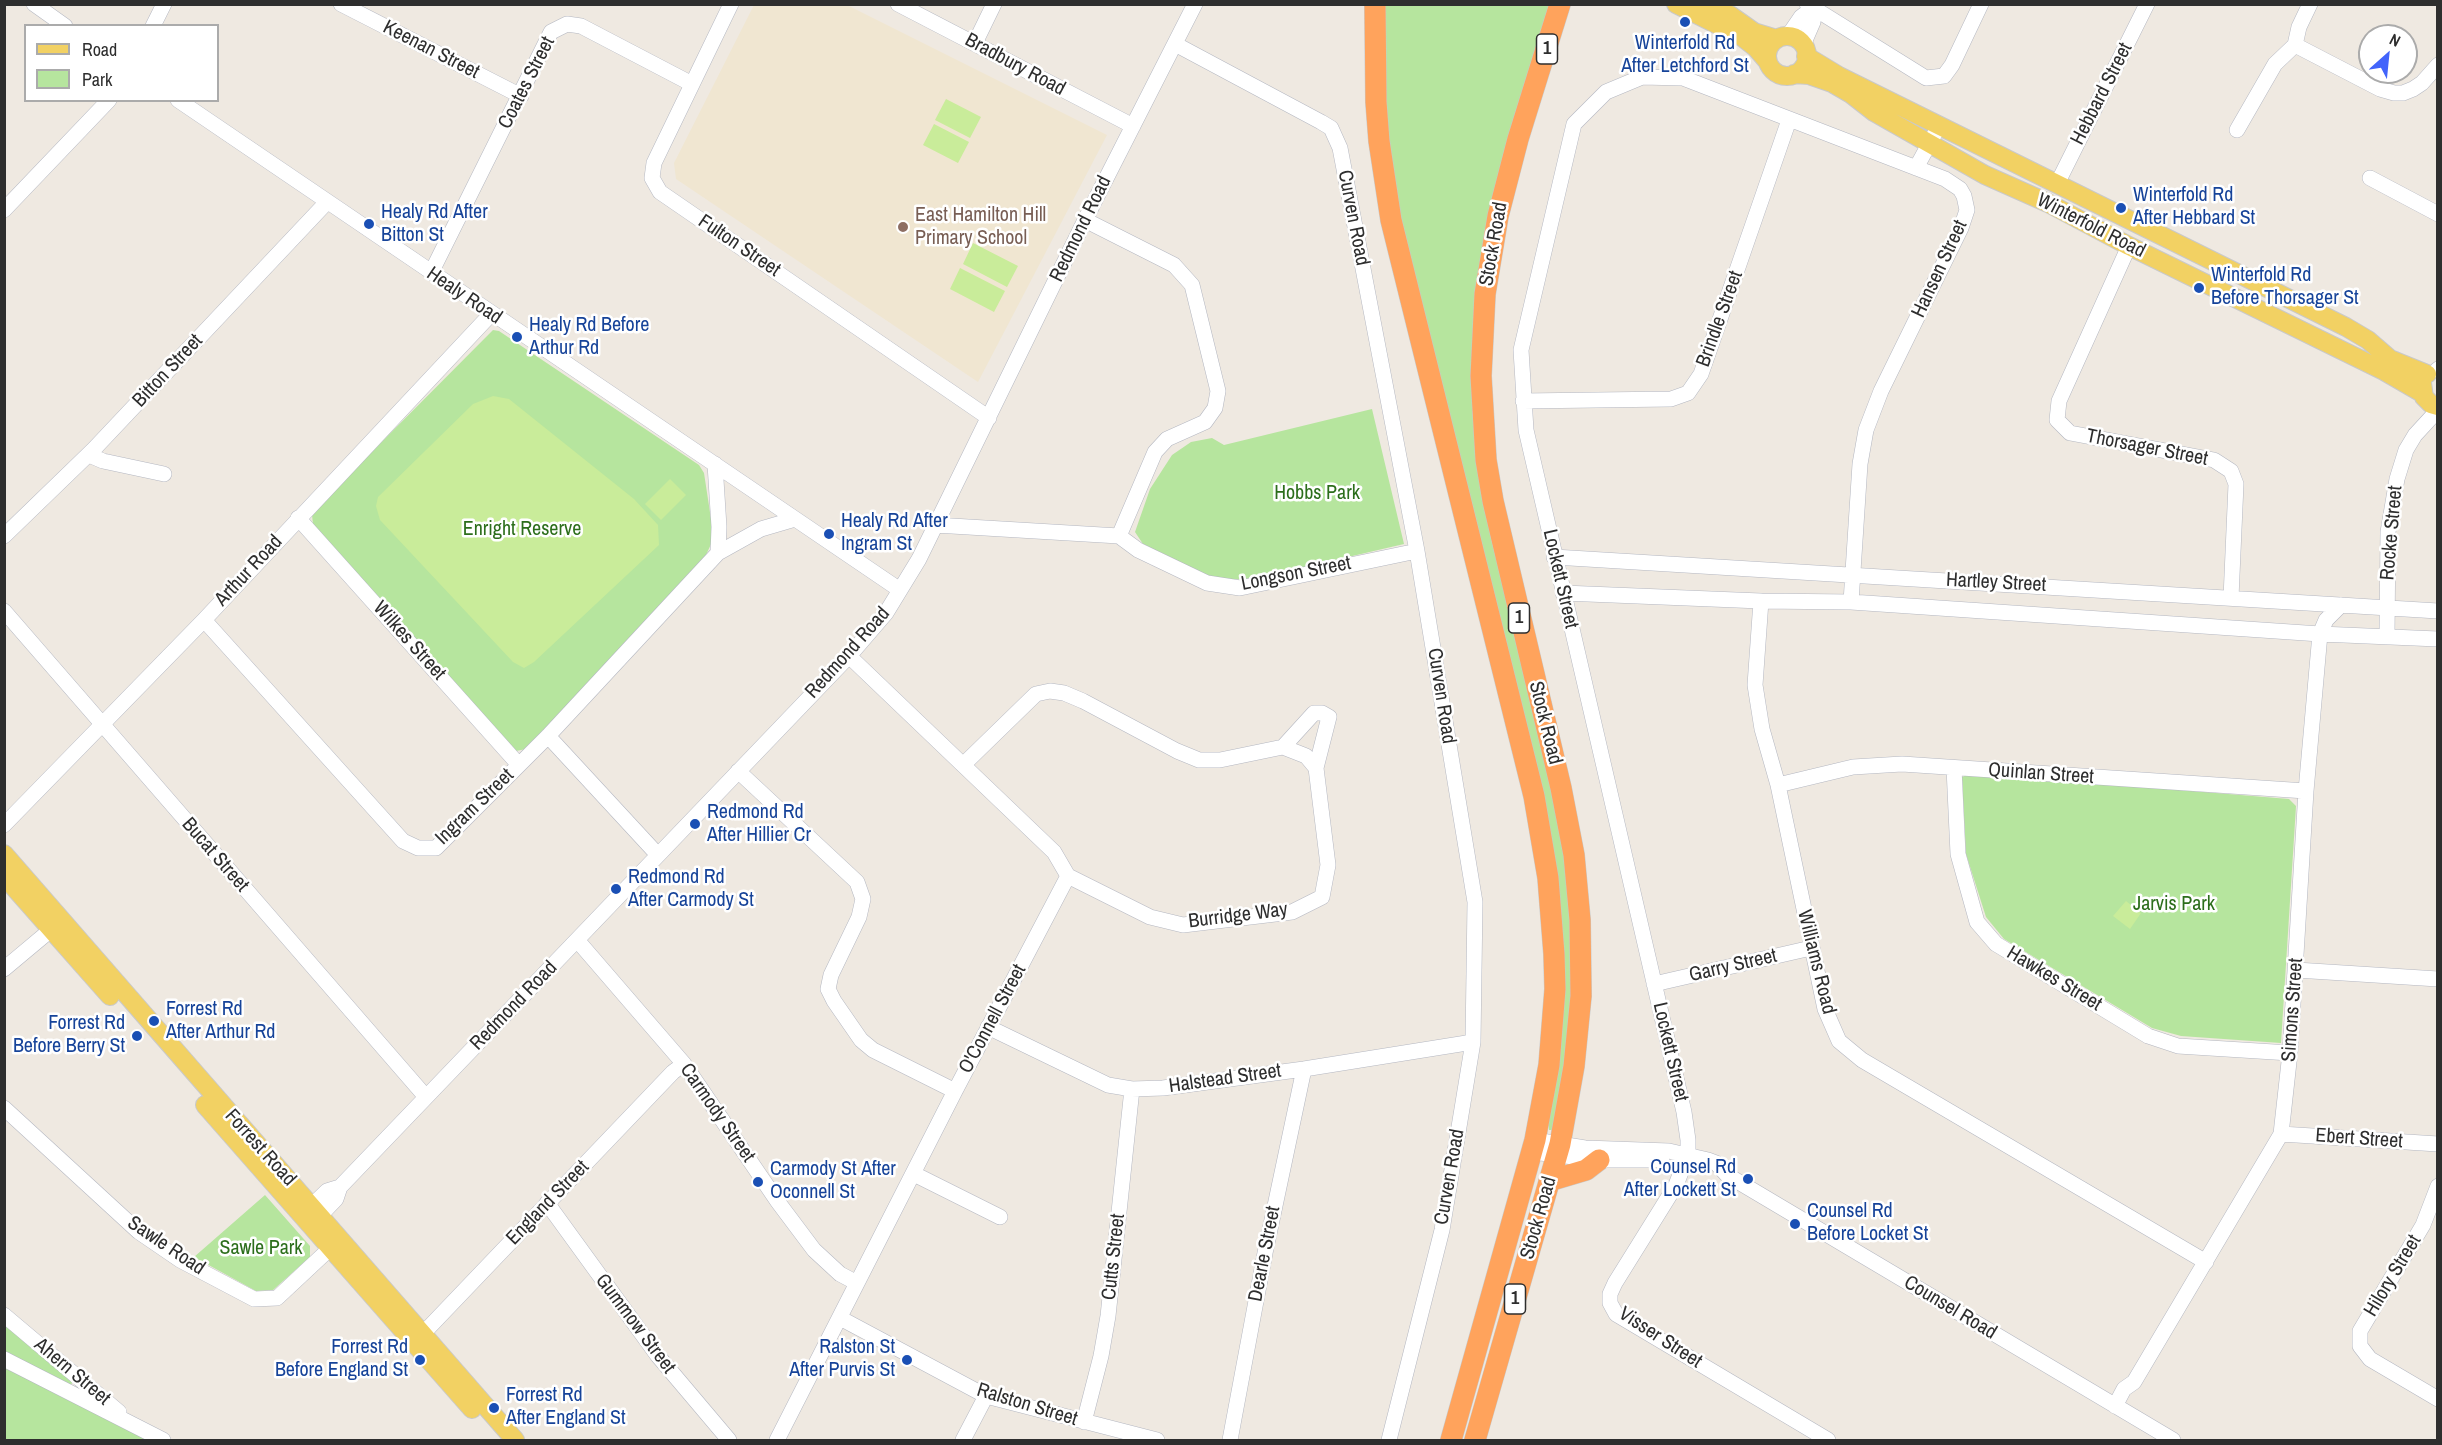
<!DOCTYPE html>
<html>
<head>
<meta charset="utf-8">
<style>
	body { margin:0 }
	#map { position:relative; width:2442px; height:1445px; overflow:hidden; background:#efe9e1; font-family:"Archivo Narrow",sans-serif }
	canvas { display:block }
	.frame { position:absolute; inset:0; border:6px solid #2e2e2e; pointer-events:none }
	.legend { position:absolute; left:24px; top:24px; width:195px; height:78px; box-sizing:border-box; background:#fff; border:2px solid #ababab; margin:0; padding:8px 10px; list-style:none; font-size:18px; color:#2e2e2e }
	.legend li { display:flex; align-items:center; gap:12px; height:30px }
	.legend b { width:30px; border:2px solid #ababab }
	.north { position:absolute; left:2358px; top:24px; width:60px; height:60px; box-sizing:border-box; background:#fff; border:2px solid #ababab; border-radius:50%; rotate:27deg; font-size:16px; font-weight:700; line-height:24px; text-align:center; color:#2e2e2e }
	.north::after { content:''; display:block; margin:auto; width:21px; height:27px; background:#4264fb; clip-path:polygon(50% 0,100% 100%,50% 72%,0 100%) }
</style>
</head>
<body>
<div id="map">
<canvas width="2442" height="1445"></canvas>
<div class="frame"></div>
<ul class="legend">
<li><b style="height:8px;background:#f2d163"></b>Road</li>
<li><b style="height:16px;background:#b6e59e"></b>Park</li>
</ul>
<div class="north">N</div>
</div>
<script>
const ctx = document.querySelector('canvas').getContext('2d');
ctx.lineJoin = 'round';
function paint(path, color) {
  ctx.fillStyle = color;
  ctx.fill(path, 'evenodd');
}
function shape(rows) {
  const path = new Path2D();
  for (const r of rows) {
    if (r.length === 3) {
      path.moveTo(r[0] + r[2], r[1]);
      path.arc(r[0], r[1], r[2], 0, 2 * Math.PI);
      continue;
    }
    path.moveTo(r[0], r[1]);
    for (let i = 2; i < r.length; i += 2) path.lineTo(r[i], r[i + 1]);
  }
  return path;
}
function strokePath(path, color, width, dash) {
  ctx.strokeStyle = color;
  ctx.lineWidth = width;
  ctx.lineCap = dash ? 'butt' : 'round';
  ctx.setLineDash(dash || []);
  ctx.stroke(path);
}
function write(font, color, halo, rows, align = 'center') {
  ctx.font = font + ' "Archivo Narrow",sans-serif';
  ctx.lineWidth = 5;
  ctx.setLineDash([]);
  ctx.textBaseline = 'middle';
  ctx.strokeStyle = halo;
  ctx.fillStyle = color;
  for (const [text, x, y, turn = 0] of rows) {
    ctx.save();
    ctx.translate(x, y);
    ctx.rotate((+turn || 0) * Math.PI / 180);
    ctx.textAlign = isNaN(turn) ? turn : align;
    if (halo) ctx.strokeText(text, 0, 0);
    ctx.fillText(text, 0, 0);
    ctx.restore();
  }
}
paint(shape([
	[754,5,847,5,1107,135,978,382,676,179,674,163]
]), '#f0e6d1');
paint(shape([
	[1383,5,1551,5,1472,374,1472,410,1490,534,1549,773,1570,888,1571,1028,1555,1130,1549,1130,1548,1121,1562,977,1401,221,1385,123],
	[493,330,499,331,699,465,704,473,713,532,712,542,706,555,526,749,516,751,508,746,313,524,312,515,314,510],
	[1372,409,1404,544,1249,580,1213,578,1143,544,1135,532,1150,489,1172,455,1191,442,1212,438,1224,445],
	[1972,773,2289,799,2296,806,2281,1043,2181,1036,2152,1028,2004,939,1986,917,1966,854,1962,777],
	[265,1195,310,1246,310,1257,273,1290,256,1291,194,1257],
	[4,1324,73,1382,69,1387,5,1355],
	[5,1367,148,1440,5,1440]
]), '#b6e59e');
paint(shape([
	[946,99,981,117,970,138,935,120],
	[934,124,969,142,958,163,923,145],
	[973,243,1018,266,1007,287,963,264],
	[960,268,1005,291,994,312,950,289],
	[493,396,509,399,634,499,658,525,659,545,534,662,524,668,513,662,380,520,376,506,378,497,473,404],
	[670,479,686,495,661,520,645,504],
	[2126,901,2141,913,2130,929,2113,916]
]), '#c9ec9a');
const minor = shape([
	[34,4,65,26],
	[341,4,521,96],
	[731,4,654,163,652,178,660,192,989,418],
	[898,4,1133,126],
	[1807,4,1926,78,1944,76,1952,65,1981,4],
	[153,26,164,4],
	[1788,36,1801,17,1813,8],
	[975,43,994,4],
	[1175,44,1321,122,1331,128,1340,148,1417,551,1475,902,1473,1042,1442,1230,1389,1440],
	[1803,45,1813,22,1815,4],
	[2295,45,2380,89,2394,93,2403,93,2413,89,2422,83,2438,65],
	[2295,45,2299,27,2310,4],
	[178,100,900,590],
	[2237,130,2275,64,2295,45],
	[1916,168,1939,126],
	[2370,178,2438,214],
	[2057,184,2147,4],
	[4,210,109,100],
	[1085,220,1174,265,1192,285,1218,391,1215,408,1205,422,1167,439,1155,452,1119,536],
	[2129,246,2059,401,2057,420,2070,433,2214,460,2231,471,2236,484,2231,598],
	[431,273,551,32,567,24,581,26,692,84],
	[2437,370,2438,369],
	[1523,401,1671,399,1688,393,1701,374,1789,120],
	[89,455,103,461,164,474],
	[715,464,719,527,718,553],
	[298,518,519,765],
	[935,525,1119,536,1138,550,1207,583,1240,588,1417,551],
	[4,536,94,449,327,202],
	[1554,557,2438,611],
	[1563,593,1761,601,1851,602,2320,634,2438,639],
	[1761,601,1755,685,1762,729,1778,785,1825,1009,1839,1041,1862,1060,2206,1262],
	[4,611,426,1097],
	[204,620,403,841,418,848,436,848,548,736,718,553,761,529,795,519],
	[2387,636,2388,532,2397,479,2406,450,2415,435,2438,410],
	[548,736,657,854],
	[1283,747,1314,713,1322,713,1329,717,1316,768],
	[963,765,1036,694,1050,691,1064,693,1083,701,1177,751,1199,760,1220,760,1283,747,1306,756,1316,768,1328,865,1322,897,1292,912,1183,925,1150,917,1068,876],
	[1954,768,1958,854,1977,922,1996,944,2148,1036,2178,1046,2290,1053],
	[738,771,857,882,863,899,859,917,831,975,828,989,834,1001,861,1040,873,1050,955,1091],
	[1778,785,1853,767,1902,764,2306,791],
	[4,825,204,620,491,314],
	[577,940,684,1064,778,1202,814,1250,840,1274,857,1283],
	[4,969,59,923],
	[2296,970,2438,979],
	[1654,984,1811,948],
	[988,1027,1108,1085,1132,1089,1163,1088,1304,1069,1473,1042],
	[4,1108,139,1232,180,1260,254,1299,277,1298,338,1241],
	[2281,1134,2438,1144],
	[1535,1140,1585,1148,1669,1151,1708,1160,1716,1163,1727,1175,2173,1440],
	[1532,1152,1599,1160,1662,1160],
	[914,1174,1000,1217],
	[2438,1186,2423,1225,2360,1331,2360,1346,2370,1359,2438,1399],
	[547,1203,658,1356,729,1440],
	[304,1213,327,1191,340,1187],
	[313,1223,336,1199,340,1187,849,656,886,613,919,559,1085,220,1195,4],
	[4,1315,119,1412],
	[840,1318,986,1396,1157,1440],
	[415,1342,673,1072,684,1064],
	[4,1359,163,1440],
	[2115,1406,2124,1389,2134,1382,2281,1134,2290,1053,2306,791,2320,634,2326,620,2341,605],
	[1084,1422,1101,1356,1108,1316,1132,1089],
	[777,1440,955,1091,1068,876,1054,852,849,656],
	[963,1440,986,1396],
	[1230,1440,1265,1253,1304,1069],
	[1828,1440,1616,1314,1610,1303,1610,1294,1615,1283,1676,1185,1688,1154,1688,1140,1684,1112,1526,430,1521,350,1574,124,1606,92,1642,77,1683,78,1945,179,1960,189,1964,196,1967,210,1961,228,1881,391,1866,430,1860,464,1851,602]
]);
const major = shape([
	[1676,4,1742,37,1756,48,1768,62],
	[1702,4,1730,15,1754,32,1777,39],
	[1787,56,20],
	[1806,56,1839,76,2346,327,2368,340,2390,359,2427,374],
	[1794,74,1809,75,1832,83,1851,94,1874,112,1985,175,2048,203,2129,246,2384,371,2422,393],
	[2422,383,2424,397,2431,404,2438,406],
	[4,854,515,1440],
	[4,876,110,996],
	[205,1105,472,1409]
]);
const highway = shape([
	[1375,4,1376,102,1379,141,1391,220,1534,796,1548,878,1554,954,1555,989,1549,1065,1535,1140,1451,1440],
	[1549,1181,1586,1170,1599,1160],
	[1475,1440,1560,1144,1574,1066,1581,996,1580,920,1574,855,1561,788,1493,501,1486,460,1481,376,1485,294,1498,216,1518,139,1560,4]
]);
strokePath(minor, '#b4b7c1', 16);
strokePath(major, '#c9c9c9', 20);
strokePath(highway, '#c9c9c9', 22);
strokePath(minor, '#fff', 15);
strokePath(major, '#f2d163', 18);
strokePath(highway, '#ffa35c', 21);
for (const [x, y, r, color] of [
	[1685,22,6,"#1a4fb4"],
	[2121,208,6,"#1a4fb4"],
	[369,224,6,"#1a4fb4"],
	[903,227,6,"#8d6e63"],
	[2199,288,6,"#1a4fb4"],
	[517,337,6,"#1a4fb4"],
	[829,534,6,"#1a4fb4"],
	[695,824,6,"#1a4fb4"],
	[616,889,6,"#1a4fb4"],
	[154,1021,6,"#1a4fb4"],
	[137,1036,6,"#1a4fb4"],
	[1748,1179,6,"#1a4fb4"],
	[758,1182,6,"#1a4fb4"],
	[1795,1224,6,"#1a4fb4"],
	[420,1360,6,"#1a4fb4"],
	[907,1360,6,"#1a4fb4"],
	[494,1408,6,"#1a4fb4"]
]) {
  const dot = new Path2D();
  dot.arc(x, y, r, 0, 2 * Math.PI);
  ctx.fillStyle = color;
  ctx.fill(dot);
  strokePath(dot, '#fff', 2);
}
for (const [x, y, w] of [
	[1547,49,21],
	[1519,618,21],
	[1515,1299,21]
]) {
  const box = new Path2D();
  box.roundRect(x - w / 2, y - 15, w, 30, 4.5);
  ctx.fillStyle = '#fff';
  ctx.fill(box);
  strokePath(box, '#2e2e2e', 1.5);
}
write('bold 18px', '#2e2e2e', null, [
	["1",1547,49],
	["1",1519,618],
	["1",1515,1299]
]);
write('20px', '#164399', '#fff', [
	["Winterfold Rd",1685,44,"center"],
	["After Letchford St",1685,67,"center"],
	["Winterfold Rd",2133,196],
	["After Hebbard St",2133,219],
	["Healy Rd After",381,213],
	["Bitton St",381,236],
	["Winterfold Rd",2211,276],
	["Before Thorsager St",2211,299],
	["Healy Rd Before",529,326],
	["Arthur Rd",529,349],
	["Healy Rd After",841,522],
	["Ingram St",841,545],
	["Redmond Rd",707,813],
	["After Hillier Cr",707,836],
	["Redmond Rd",628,878],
	["After Carmody St",628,901],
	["Forrest Rd",166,1010],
	["After Arthur Rd",166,1033],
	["Forrest Rd",125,1024,"right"],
	["Before Berry St",125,1047,"right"],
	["Counsel Rd",1736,1168,"right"],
	["After Lockett St",1736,1191,"right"],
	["Carmody St After",770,1170],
	["Oconnell St",770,1193],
	["Counsel Rd",1807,1212],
	["Before Locket St",1807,1235],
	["Forrest Rd",408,1348,"right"],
	["Before England St",408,1371,"right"],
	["Ralston St",895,1348,"right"],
	["After Purvis St",895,1371,"right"],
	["Forrest Rd",506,1396],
	["After England St",506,1419]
], 'left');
write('20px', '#2e2e2e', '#fff', [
	["Keenan Street",431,50,27],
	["Bradbury Road",1015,65,28],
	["Coates Street",527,83,-63],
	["Hebbard Street",2102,94,-63],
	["Curven Road",1353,218,79],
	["Winterfold Road",2091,226,27],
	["Redmond Road",1081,229,-64],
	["Stock Road",1494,244,-80],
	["Fulton Street",739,246,34],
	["Hansen Street",1940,269,-65],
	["Healy Road",464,296,34],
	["Brindle Street",1720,319,-70],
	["Bitton Street",168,371,-47],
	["Thorsager Street",2147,448,11],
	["Rocke Street",2392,533,-85],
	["Arthur Road",249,571,-47],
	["Longson Street",1296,574,-11],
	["Lockett Street",1560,579,77],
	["Hartley Street",1996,583,3],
	["Wilkes Street",409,641,48],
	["Redmond Road",848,653,-48],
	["Curven Road",1441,696,81],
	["Stock Road",1545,723,76],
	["Quinlan Street",2041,774,4],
	["Ingram Street",475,807,-44],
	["Bucat Street",215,855,49],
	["Burridge Way",1238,916,-7],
	["Williams Road",1816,962,76],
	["Garry Street",1733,966,-13],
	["Hawkes Street",2054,979,31],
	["Redmond Road",514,1006,-46],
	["Simons Street",2293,1010,-86],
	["O'Connell Street",993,1019,-62],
	["Lockett Street",1670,1052,77],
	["Halstead Street",1225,1079,-8],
	["Carmody Street",717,1113,55],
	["Ebert Street",2359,1139,4],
	["Forrest Road",260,1148,48],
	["Curven Road",1450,1177,-80],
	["England Street",548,1203,-46],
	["Stock Road",1539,1218,-74],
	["Sawle Road",166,1246,34],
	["Dearle Street",1265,1254,-79],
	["Cutts Street",1114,1257,-84],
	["Hilory Street",2393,1276,-59],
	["Counsel Road",1950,1308,31],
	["Gummow Street",635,1324,53],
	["Visser Street",1660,1338,33],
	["Ahern Street",72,1372,40],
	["Ralston Street",1027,1405,17]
]);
write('20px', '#785e54', '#fff', [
	["East Hamilton Hill",915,216],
	["Primary School",915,239]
], 'left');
write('20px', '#2c6e1b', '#fff', [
	["Hobbs Park",1317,494],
	["Enright Reserve",522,530],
	["Jarvis Park",2174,905],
	["Sawle Park",261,1249]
]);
</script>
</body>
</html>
